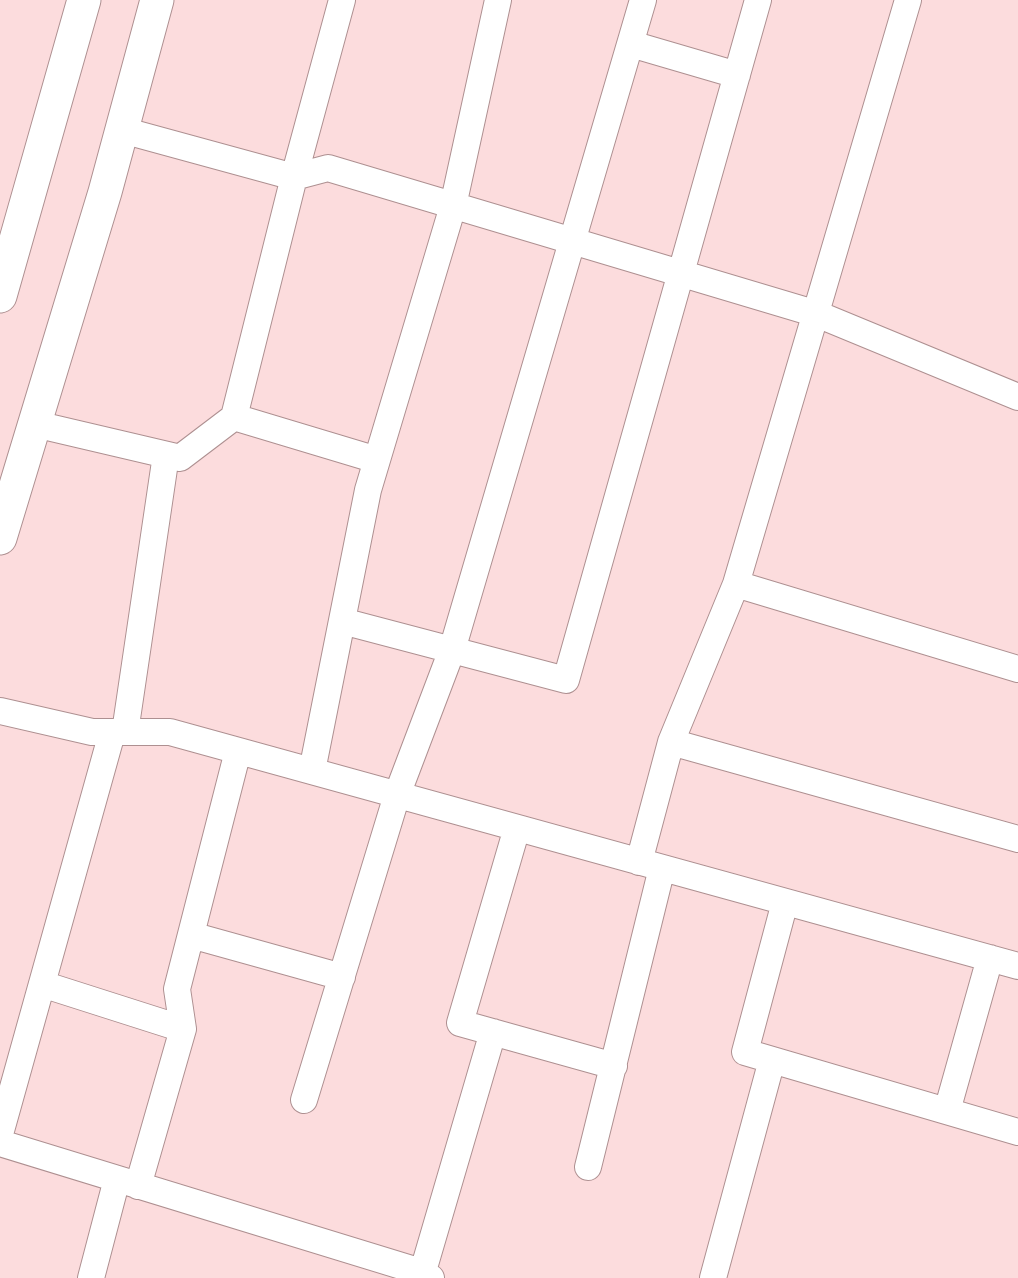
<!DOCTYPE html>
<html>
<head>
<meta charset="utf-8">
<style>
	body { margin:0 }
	canvas { display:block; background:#fcdcdd }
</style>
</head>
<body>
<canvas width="1018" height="1278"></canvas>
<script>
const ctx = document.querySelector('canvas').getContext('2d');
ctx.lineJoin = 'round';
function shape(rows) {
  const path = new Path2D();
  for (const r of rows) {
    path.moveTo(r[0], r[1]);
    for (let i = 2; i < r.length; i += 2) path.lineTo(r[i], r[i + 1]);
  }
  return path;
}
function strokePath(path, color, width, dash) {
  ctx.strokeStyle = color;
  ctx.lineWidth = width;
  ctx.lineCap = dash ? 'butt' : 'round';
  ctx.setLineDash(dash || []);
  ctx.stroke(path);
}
const street = shape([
	[631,44,737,75],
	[122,130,294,177,328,168,817,314,1018,397],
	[234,417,294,177,342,0],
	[35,424,180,458,234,417,377,460],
	[736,584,1018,669],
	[342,621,566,680,758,0],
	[0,711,92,732,170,732,1018,966],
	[125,732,166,455],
	[671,742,1018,839],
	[312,771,368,490,453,206,498,0],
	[517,828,460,1023,614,1066],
	[639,862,671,742,736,584,908,0],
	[785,902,745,1052,1018,1132],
	[191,935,342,977],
	[42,984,183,1029],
	[304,1100,397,795,452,650,643,0],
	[947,1111,990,958],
	[0,1134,112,733],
	[0,1143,421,1272,431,1278],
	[588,1167,662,868],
	[138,1186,183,1029,177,989,238,751],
	[91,1278,117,1179],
	[421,1278,493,1032],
	[713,1278,772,1060]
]);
const secondary = shape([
	[0,296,84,0],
	[0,538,105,192,157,0]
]);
strokePath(street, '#ae9091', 28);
strokePath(secondary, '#ae9091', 35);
strokePath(street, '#fff', 26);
strokePath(secondary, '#fff', 33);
</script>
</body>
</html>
